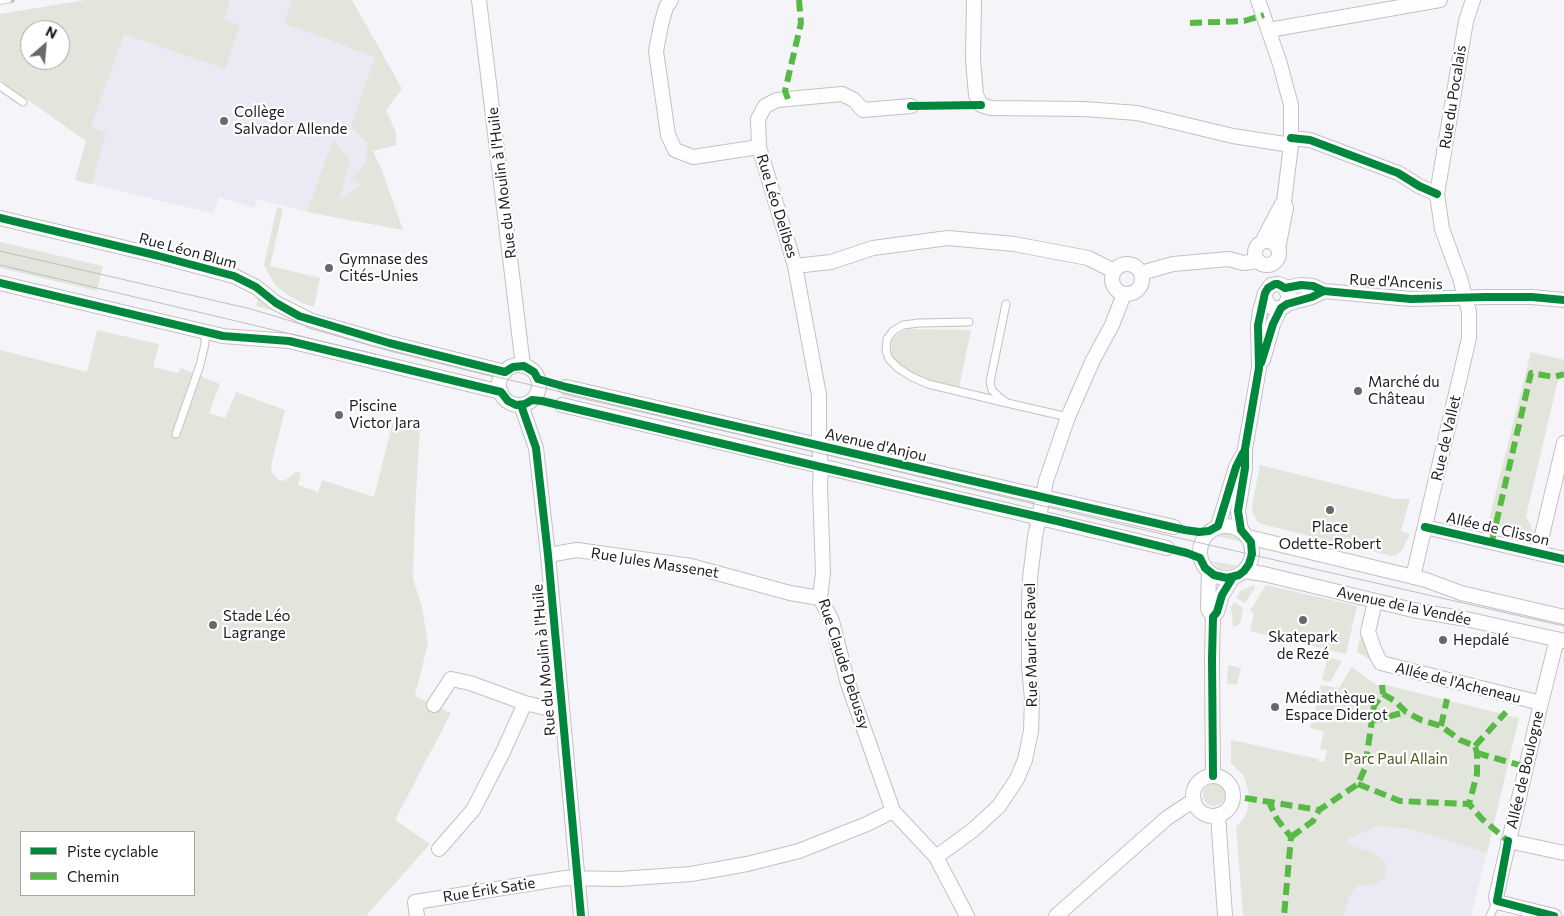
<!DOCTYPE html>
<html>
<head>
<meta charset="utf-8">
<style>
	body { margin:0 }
	#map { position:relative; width:1564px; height:916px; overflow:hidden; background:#f5f5f9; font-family:Commissioner,sans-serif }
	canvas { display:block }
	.legend { position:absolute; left:20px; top:831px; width:175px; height:65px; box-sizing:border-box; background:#fff; border:1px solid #a5a5a6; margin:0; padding:6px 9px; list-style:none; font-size:15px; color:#1d1d20 }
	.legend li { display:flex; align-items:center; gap:10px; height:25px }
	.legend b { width:25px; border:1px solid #a5a5a6 }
	.north { position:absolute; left:20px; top:20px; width:50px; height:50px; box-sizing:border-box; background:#fff; border:1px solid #a5a5a6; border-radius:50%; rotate:27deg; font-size:14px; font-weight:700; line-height:20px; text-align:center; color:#1d1d20 }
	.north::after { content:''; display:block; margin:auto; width:18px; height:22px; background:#69696c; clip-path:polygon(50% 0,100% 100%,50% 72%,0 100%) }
</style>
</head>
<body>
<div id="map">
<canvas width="1564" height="916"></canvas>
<ul class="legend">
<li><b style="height:6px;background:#00873e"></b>Piste cyclable</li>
<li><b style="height:6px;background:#58b947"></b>Chemin</li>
</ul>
<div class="north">N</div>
</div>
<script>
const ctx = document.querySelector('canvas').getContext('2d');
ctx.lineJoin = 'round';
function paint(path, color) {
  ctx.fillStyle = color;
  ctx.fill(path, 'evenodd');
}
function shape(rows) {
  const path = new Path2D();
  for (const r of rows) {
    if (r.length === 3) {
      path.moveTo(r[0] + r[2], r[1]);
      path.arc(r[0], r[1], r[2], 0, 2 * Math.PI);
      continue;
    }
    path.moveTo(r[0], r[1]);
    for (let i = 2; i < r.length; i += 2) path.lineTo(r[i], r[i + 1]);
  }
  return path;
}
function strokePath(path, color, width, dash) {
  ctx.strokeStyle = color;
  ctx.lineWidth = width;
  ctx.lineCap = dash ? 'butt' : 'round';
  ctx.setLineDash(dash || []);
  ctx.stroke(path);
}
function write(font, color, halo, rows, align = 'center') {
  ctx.font = font + ' Commissioner,sans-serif';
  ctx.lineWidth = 4.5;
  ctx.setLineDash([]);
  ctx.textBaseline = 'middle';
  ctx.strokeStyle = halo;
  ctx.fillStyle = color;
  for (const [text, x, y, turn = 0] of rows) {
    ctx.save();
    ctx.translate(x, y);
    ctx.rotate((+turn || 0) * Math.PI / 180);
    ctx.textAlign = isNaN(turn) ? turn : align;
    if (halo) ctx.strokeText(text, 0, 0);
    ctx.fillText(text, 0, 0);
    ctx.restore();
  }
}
paint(shape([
	[86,0,352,0,402,89,386,110,396,133,396,145,373,151,381,168,403,230,307,212,258,199,254,208,219,197,213,213,211,213,75,180,86,141,0,80,0,14],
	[30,30,60,30,60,60,30,60],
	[1377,826,1410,829,1487,853,1471,916,1311,916,1326,848]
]), '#eaeaf5');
paint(shape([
	[86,0,230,0,224,19,240,25,225,69,124,34,91,127,106,133,92,184,75,180,86,141,0,80,0,14],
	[30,30,60,30,60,60,30,60],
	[292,0,352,0,402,89,386,110,396,133,396,145,373,151,381,168,403,230,307,212,333,140,350,160,339,200,361,185,351,179,365,164,368,144,351,126,375,57,284,23],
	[277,207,283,209,270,266,320,278,314,307,302,303,286,294,275,285,264,265],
	[0,242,103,266,97,291,0,268],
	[259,293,299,318,256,306],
	[908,329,971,330,959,388,927,380,912,373,899,364,892,357,891,350,892,340,899,333],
	[97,330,159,344,153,367,178,373,181,368,220,384,209,413,225,418,236,392,285,410,272,462,271,469,274,475,279,480,284,481,296,472,301,473,298,485,318,492,322,480,374,497,393,421,420,426,415,513,413,579,422,607,428,643,415,696,451,713,395,820,430,844,366,916,0,916,0,350,87,372],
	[21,832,194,832,194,895,21,895],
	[1531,352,1564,360,1564,378,1558,380,1526,516,1535,535,1488,523],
	[1260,465,1396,499,1410,499,1401,531,1410,534,1402,550,1397,555,1392,556,1261,524,1257,521,1253,514,1252,506],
	[1225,533,1235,535,1242,542,1216,536],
	[1211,561,1238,566,1231,569,1221,569],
	[1254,585,1255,588,1245,603,1236,598,1240,591],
	[1266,585,1357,606,1346,654,1250,631,1254,614,1250,611],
	[1234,602,1243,608,1240,624,1233,627,1231,607],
	[1362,625,1366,626,1372,661,1357,652],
	[1328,657,1342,661,1330,682,1322,680],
	[1228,665,1241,668,1237,685,1227,683],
	[1352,667,1377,685,1386,685,1519,718,1487,853,1410,829,1377,826,1346,840,1352,846,1374,853,1386,864,1385,879,1372,885,1356,886,1348,899,1344,916,1243,916,1236,827,1244,818,1248,808,1249,794,1244,776,1231,763,1231,740,1318,759,1318,761,1324,762,1327,750,1320,749,1324,732,1310,728,1321,685,1339,688],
	[1214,795,11]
]), '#e2e5db');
const service = shape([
	[0,86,23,102],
	[1006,304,990,382,992,390,999,397,1007,403,1068,417],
	[969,322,919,323,903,325,893,331,887,339,886,351,889,359,898,368,912,377,928,384,1007,403],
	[176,434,200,365,205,344,205,332],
	[1490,916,1497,901]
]);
const minor = shape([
	[479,0,523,366],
	[671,0,666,7,661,25,656,51,668,135,675,150,693,157,759,147,795,266,819,395,819,446,821,467,820,487,823,573,820,598,832,621,848,684,893,811,936,857,967,916],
	[974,0,973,59,976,95,981,105,991,108,1084,109,1137,113,1233,136,1291,145],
	[1258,0,1280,64,1291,105,1291,145,1284,202,1286,208,1278,249],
	[1269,30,1440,0],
	[1291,138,1310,140,1398,173,1419,186,1437,194],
	[759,147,758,119,765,106,777,100,842,94,854,100,863,110,911,106],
	[0,218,159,256,234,276,256,287,276,303,312,321,389,343,505,372],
	[1267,253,12],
	[1262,242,1282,204],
	[1127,279,15],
	[795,266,831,262,873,248,948,238,1014,244,1088,258,1114,271],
	[1141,273,1173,264,1229,259,1243,263,1258,261],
	[0,283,223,336,289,341,501,392],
	[1285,288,1301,285,1313,286,1324,291,1411,299,1486,297,1532,297,1564,300],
	[1287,304,1312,297,1324,291],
	[1263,360,1273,324,1281,308],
	[519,385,20],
	[566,387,1174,527],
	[521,405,536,448,548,555,581,916],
	[562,405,1167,548],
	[1226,552,26],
	[1218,526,1236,467,1242,456],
	[1425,527,1564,559],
	[1241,530,1238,511,1245,468,1245,449,1259,368,1258,325,1260,311,1265,293,1271,285,1278,284,1284,286,1289,296,1285,306,1277,309,1269,306,1265,298],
	[1248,537,1426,580,1461,593,1564,617],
	[1538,552,1564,443],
	[548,555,577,550,691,566,790,593,820,598],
	[1244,571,1264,574,1413,610,1466,619,1564,641],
	[1209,572,1208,609,1213,617,1212,659,1213,776],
	[1413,577,1469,338,1469,312,1460,278,1442,229,1437,194,1466,21,1473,0],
	[1375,601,1368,632,1376,654,1381,663,1541,703],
	[1213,617,1217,612,1222,595,1233,577],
	[434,705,451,679,470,683,525,703],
	[1213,796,20],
	[1218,815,1225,916],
	[1508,841,1564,853],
	[439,849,473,810,503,752,525,703,562,712],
	[936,857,973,830,999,806,1017,779,1025,760,1031,731,1032,699,1029,666,1029,603,1030,578,1035,537,1046,481,1068,417,1093,360,1112,325,1124,294],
	[417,916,415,902,565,878,619,879,691,874,747,864,799,851,867,824,893,811],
	[1056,916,1167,818,1194,800],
	[1554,916,1501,903,1497,901,1496,897,1541,703,1557,639]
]);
strokePath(service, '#c2c2c5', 9);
strokePath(minor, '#c2c2c5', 16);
strokePath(service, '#fefefe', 7);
strokePath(minor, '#fefefe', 14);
strokePath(shape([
	[0,251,251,309,370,345,493,376,1183,539,1564,626],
	[0,265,375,354]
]), '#bfbfc0', 1);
const rail = shape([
	[0,2,12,0]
]);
strokePath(rail, '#bfbfc0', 5.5);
strokePath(rail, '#fff', 4, [11]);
strokePath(shape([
	[1190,23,1244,21,1264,15],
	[788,99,785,91,801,23,799,0],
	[1492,541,1531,373,1554,377,1564,374],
	[1383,694,1395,701,1406,712,1421,720,1441,726,1460,740,1475,746,1477,753,1477,774,1469,804],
	[1371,721,1406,712],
	[1441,726,1447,699],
	[1475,746,1506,712],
	[1477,753,1526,767],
	[1358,784,1400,801,1469,804,1482,819,1508,841],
	[1245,798,1319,810,1358,784,1365,768,1374,706,1383,694,1382,685],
	[1268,800,1277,819,1291,837,1284,916],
	[1291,837,1313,821,1319,810]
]), '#58b947', 6, [12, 6]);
strokePath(shape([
	[911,106,981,105],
	[1291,138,1310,140,1398,173,1419,186,1437,194],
	[0,218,159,256,234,276,256,287,276,303,299,316,389,343,505,372,513,367,524,366,534,372,538,379,566,387,1185,530,1199,532,1209,531,1218,526,1236,467,1243,453],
	[0,283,223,336,289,341,501,392,508,401,516,405,525,404,532,400,542,401,821,467,1057,521,1187,553,1200,558,1205,568,1214,575,1227,578,1239,575,1244,571,1249,564,1252,554,1251,542,1241,530,1238,511,1245,468,1245,449,1259,368,1258,325,1265,293,1268,288,1275,284,1278,284,1285,288,1301,285,1313,286,1324,291,1411,299,1486,297,1532,297,1564,300],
	[1261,363,1273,324,1281,308,1287,304,1312,297,1324,291],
	[521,405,536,448,548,555,581,916],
	[1425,527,1564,559],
	[1213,776,1212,659,1213,617,1217,612,1222,595,1233,577],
	[1508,841,1497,901,1554,916]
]), '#00873e', 8);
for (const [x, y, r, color] of [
	[224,121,5,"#69696c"],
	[329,268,5,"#69696c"],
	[1358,391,5,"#69696c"],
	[339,415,5,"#69696c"],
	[1330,510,5,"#69696c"],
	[1303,620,5,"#69696c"],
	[213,625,5,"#69696c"],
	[1443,640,5,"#69696c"],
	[1275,707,5,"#69696c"]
]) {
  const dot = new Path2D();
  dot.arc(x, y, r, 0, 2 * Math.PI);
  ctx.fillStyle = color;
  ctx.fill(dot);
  strokePath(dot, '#fff', 2);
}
write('15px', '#1d1d20', '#fff', [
	["Rue du Pocalais",1453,97,-81],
	["Rue du Moulin à l'Huile",502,183,-97],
	["Rue Léo Delibes",777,206,73],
	["Rue Léon Blum",188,251,15],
	["Rue d'Ancenis",1396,282,3],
	["Rue de Vallet",1446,438,-77],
	["Avenue d'Anjou",876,445,13],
	["Allée de Clisson",1498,529,13],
	["Rue Jules Massenet",655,563,9],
	["Avenue de la Vendée",1404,606,12],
	["Rue Maurice Ravel",1031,645,-91],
	["Rue du Moulin à l'Huile",544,660,-95],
	["Rue Claude Debussy",844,664,72],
	["Allée de l'Acheneau",1458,683,14],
	["Allée de Boulogne",1525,770,-77],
	["Rue Érik Satie",489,890,-9]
]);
write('15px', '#1d1d20', '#fff', [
	["Collège",234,112],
	["Salvador Allende",234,129],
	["Gymnase des",339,259],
	["Cités-Unies",339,276],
	["Marché du",1368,382],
	["Château",1368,399],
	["Piscine",349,406],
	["Victor Jara",349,423],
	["Place",1330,527,"center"],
	["Odette-Robert",1330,544,"center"],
	["Stade Léo",223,616],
	["Lagrange",223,633],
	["Skatepark",1303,637,"center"],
	["de Rezé",1303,654,"center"],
	["Hepdalé",1453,640],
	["Médiathèque",1285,698],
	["Espace Diderot",1285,715]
], 'left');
write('15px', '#4e5824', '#fff', [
	["Parc Paul Allain",1396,759]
]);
</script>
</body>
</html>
